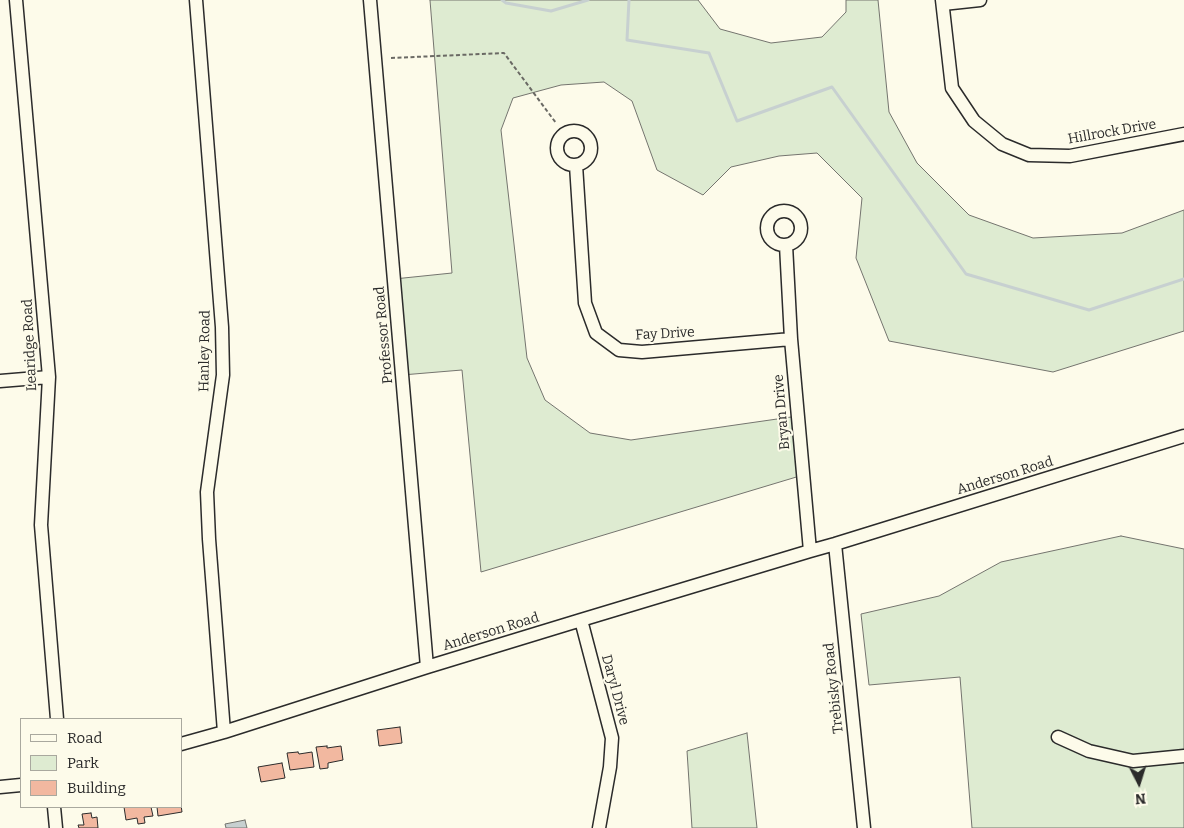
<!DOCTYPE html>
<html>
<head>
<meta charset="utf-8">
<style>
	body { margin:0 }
	#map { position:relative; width:1184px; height:828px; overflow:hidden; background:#fdfbea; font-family:Bitter,serif }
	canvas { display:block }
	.legend { position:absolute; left:20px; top:718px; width:162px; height:90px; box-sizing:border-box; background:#fdfbea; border:1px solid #a9a89e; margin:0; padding:6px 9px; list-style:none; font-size:15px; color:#2b2b2b }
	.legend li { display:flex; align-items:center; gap:10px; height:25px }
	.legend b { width:25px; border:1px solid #a9a89e }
	.north { position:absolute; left:1114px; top:758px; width:50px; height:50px; -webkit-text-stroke:4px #fdfbea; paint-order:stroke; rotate:175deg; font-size:14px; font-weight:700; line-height:20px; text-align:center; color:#2b2b2b }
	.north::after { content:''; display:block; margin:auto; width:18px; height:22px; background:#2b2b2b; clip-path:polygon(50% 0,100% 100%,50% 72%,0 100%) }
</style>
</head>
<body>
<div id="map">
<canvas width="1184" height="828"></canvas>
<ul class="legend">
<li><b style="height:6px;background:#fdfbea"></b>Road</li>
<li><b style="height:14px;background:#deebd1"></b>Park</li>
<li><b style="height:14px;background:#f2b8a0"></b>Building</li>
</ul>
<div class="north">N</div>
</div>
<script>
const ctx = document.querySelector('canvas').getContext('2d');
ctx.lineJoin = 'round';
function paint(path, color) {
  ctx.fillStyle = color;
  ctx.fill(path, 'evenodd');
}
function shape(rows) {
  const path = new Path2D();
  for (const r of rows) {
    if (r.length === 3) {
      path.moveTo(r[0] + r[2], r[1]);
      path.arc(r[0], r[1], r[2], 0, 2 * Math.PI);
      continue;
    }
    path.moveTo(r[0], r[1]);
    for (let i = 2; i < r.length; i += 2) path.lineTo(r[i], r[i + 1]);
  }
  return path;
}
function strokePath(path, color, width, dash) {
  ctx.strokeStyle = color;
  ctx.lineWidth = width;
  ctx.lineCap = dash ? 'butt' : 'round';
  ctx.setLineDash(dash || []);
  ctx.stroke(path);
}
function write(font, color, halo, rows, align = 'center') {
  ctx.font = font + ' Bitter,serif';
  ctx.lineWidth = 4;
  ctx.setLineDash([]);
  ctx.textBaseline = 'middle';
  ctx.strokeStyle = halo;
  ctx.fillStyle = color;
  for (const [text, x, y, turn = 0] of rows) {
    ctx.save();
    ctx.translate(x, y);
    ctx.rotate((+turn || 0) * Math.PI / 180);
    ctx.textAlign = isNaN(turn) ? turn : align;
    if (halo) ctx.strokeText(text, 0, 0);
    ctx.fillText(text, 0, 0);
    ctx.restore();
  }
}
const green = shape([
	[430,0,698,0,720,29,771,43,822,37,846,12,846,0,878,0,889,112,917,163,969,215,1033,238,1122,233,1184,210,1184,331,1053,372,889,341,856,258,862,198,817,153,779,156,731,167,703,195,657,170,632,101,604,82,561,85,513,98,501,130,527,358,545,400,590,433,631,440,798,416,803,475,481,572,462,370,402,375,394,279,452,273,430,0],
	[1121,536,1184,549,1184,828,972,828,960,677,869,685,861,614,939,596,1001,562,1121,536],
	[747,733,757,828,692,828,687,751,747,733]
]);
paint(green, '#deebd1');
strokePath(green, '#74746e', 1);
const water = shape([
	[245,820,247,828,226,828,225,824,245,820]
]);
paint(water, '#c7d0d0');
strokePath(water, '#74746e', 1);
strokePath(shape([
	[502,0,506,3,551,11,588,0],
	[629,0,627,40,709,53,737,121,832,87,966,274,1089,310,1184,279]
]), '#c7d0d0', 3);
const building = shape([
	[400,727,402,743,379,746,377,730,400,727],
	[327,746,327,748,341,746,343,760,328,763,328,768,320,769,316,747,327,746],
	[298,752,299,754,312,752,314,767,290,770,287,753,298,752],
	[282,763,285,778,261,782,258,767,282,763],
	[181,805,182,812,158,816,157,807,181,807,181,805],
	[124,807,151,807,153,816,144,817,145,823,138,824,137,818,126,820,124,807],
	[91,813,92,818,97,817,98,828,79,828,78,825,84,825,82,814,91,813]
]);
paint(building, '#f2b8a0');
strokePath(building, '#2b2b2b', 1);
const minor = shape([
	[16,0,49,377,41,525,57,719],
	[196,0,222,327,223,375,207,492,209,539,224,732],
	[370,0,427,667],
	[942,0,952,88,974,121,1002,144,1029,155,1070,156,1184,134],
	[943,4,980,0],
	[574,148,17],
	[576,165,585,303,596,333,619,350,642,352,791,339],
	[784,228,17],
	[786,245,791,339,810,551],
	[0,381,49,377],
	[835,544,864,828],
	[581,620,612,738,610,767,599,828],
	[1058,737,1089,751,1133,761,1184,756],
	[181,744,224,732,427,667,581,620,810,551,835,544,1184,436],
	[0,787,21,785],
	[54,807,56,828]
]);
strokePath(minor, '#2b2b2b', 15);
strokePath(shape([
	[391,58,504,53,556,123]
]), '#6a6964', 2, [4, 2.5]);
strokePath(minor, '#fdfbea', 12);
write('14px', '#2b2b2b', '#fdfbea', [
	["Hillrock Drive",1112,132,-10],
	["Fay Drive",665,334,-3],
	["Professor Road",384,335,-95],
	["Learidge Road",30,345,-93],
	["Hanley Road",205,351,-89],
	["Bryan Drive",782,412,-95],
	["Anderson Road",1005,476,-17],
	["Anderson Road",491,632,-17],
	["Trebisky Road",834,688,-96],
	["Daryl Drive",615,690,75]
]);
</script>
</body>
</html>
